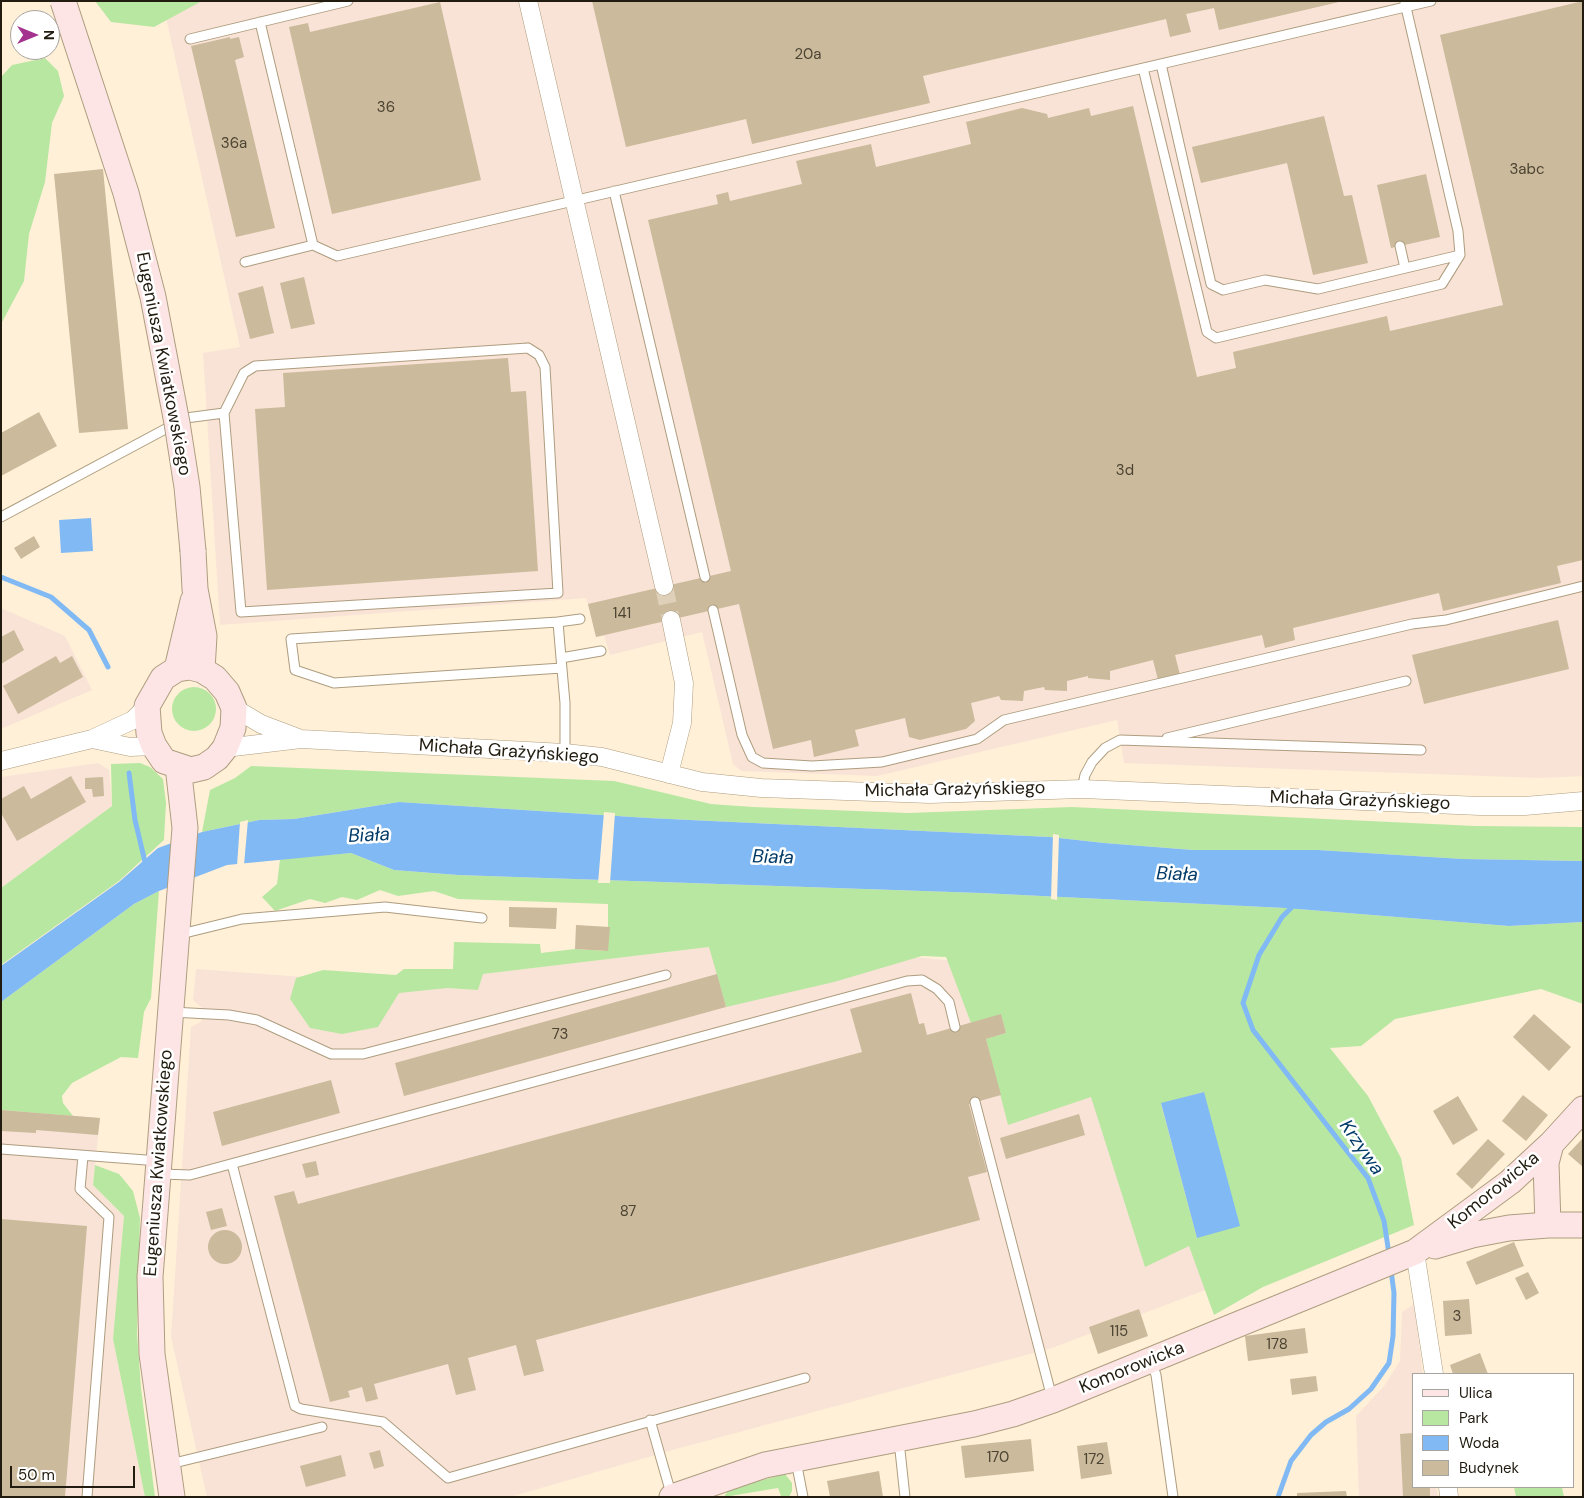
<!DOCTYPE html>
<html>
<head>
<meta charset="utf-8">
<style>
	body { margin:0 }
	#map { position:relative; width:1584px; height:1498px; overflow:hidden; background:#fff0d7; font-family:"DM Sans",sans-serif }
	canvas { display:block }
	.frame { position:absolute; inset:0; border:2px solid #221c10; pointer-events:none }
	.legend { position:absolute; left:1412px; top:1373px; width:162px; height:115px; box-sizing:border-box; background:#fff; border:1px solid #a7a49f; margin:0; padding:6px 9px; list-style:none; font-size:15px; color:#221c10 }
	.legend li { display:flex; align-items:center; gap:10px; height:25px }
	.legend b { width:25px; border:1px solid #a7a49f }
	.north { position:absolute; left:10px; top:10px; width:50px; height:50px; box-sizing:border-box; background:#fff; border:1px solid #a7a49f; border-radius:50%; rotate:90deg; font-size:14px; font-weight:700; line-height:20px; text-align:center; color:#221c10 }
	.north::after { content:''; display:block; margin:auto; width:18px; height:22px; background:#a4338f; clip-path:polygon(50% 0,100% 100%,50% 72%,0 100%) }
	.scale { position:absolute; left:10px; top:1466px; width:125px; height:22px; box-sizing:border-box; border:2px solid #221c10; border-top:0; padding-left:6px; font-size:15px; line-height:18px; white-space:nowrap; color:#221c10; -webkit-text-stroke:4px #fff; paint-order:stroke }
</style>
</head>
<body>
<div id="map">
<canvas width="1584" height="1498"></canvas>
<div class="frame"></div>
<ul class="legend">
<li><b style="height:6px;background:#fde5e6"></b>Ulica</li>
<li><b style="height:14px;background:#b8e7a2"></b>Park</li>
<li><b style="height:14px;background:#80b9f3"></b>Woda</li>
<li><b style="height:14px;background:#cbba9b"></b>Budynek</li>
</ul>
<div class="north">N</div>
<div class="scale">50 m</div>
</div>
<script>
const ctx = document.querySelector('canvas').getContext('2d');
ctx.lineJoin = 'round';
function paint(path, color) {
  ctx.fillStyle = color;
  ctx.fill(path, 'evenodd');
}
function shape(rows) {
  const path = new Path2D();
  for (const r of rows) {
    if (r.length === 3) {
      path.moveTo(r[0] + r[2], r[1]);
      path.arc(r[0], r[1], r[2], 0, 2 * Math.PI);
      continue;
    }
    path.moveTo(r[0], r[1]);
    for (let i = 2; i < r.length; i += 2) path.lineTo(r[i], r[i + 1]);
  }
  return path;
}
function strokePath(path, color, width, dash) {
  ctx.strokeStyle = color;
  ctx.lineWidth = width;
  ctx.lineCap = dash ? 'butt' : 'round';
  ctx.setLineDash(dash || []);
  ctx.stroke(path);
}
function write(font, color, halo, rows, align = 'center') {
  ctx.font = font + ' "DM Sans",sans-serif';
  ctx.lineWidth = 5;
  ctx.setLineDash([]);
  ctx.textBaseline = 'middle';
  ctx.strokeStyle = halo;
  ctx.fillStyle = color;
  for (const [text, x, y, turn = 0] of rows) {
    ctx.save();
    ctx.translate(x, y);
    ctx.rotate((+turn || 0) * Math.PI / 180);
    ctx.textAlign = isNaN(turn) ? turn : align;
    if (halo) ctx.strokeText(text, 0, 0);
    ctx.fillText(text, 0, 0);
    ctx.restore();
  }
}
paint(shape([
	[188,1,1583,1,1583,776,1541,778,1124,763,1117,720,877,776,741,771,733,764,702,632,610,655,604,636,596,637,586,598,220,625,203,353,240,347,164,9],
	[1,608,65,636,92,690,1,729],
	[98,763,109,770,112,806,1,888,1,777],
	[709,947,924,958,1213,987,1353,1234,1052,1348,676,1449,510,1497,207,1497,171,1337,191,1027,201,1022,202,1008,193,1000,196,969,478,990,482,974],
	[1,1110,100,1118,93,1185,124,1216,113,1339,145,1497,1,1497],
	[1414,1304,1423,1374,1413,1374,1413,1487,1436,1487,1438,1497,1359,1497,1356,1416,1384,1386,1400,1361,1402,1312]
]), '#f9e3d6');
paint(shape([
	[95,1,202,1,154,27,111,22],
	[45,58,58,71,64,96,52,123,45,182,29,234,24,281,1,324,1,77,12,65],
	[194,709,22],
	[140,763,150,767,163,779,166,803,164,840,119,881,1,965,1,888,112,806,111,764],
	[251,766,614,781,711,804,753,807,908,813,1072,807,1475,826,1583,827,1583,861,1463,859,1318,850,1193,850,1104,843,1050,837,648,818,399,802,294,819,259,820,202,832,210,790,235,778],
	[351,853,394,870,458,875,981,893,1285,908,1509,926,1583,922,1583,1004,1541,989,1395,1019,1361,1046,1330,1048,1368,1096,1401,1158,1414,1225,1263,1287,1214,1315,1189,1246,1145,1267,1091,1097,1008,1125,986,1039,1006,1033,1001,1015,971,1023,946,957,922,956,834,982,726,1007,709,947,483,974,478,990,447,988,399,993,378,1027,342,1034,310,1028,290,999,296,978,323,970,396,975,404,969,453,969,454,942,540,944,541,953,575,949,608,951,608,904,458,899,434,891,398,896,380,890,357,900,342,897,325,903,310,899,275,911,262,897,277,884,280,859],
	[1203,1092,1204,1092,1197,1238,1161,1104],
	[159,891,151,998,144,1012,138,1058,121,1057,72,1083,62,1096,63,1103,73,1116,1,1110,1,1002,134,904],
	[95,1165,119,1174,133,1191,140,1218,137,1333,141,1388,155,1497,145,1497,113,1339,124,1216,93,1185],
	[785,1474,792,1483,792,1491,789,1497,781,1496,778,1488,724,1497,729,1489],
	[1514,1487,1562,1487,1564,1497,1516,1497]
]), '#b8e7a2');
paint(shape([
	[91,518,93,551,61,553,59,520],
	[399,802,648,818,1050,837,1104,843,1193,850,1318,850,1463,859,1583,861,1583,922,1509,926,1285,908,981,893,458,875,394,870,351,853,227,865,159,891,134,904,1,1002,1,966,119,882,158,848,202,832,259,820,294,819],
	[1204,1092,1240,1226,1197,1238,1161,1103]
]), '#80b9f3');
paint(shape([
	[604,812,615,813,610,883,598,883],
	[248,820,244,865,237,866,240,822],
	[1053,834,1059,835,1057,900,1051,899]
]), '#fff0d7');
strokePath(shape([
	[1,577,51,597,89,630,108,667],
	[129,773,135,820,146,866],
	[1295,904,1282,917,1259,955,1243,1003,1253,1030,1368,1178,1384,1221,1389,1254],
	[1278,1497,1291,1461,1311,1435,1326,1422,1349,1409,1371,1389,1389,1363,1393,1336,1394,1293,1391,1270]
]), '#80b9f3', 5);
paint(shape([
	[592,1,1339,1,1339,2,1219,30,1214,8,1186,14,1191,32,1170,37,1166,19,923,76,930,103,752,144,746,119,626,147],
	[1583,1,1583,560,1557,566,1561,583,1443,611,1439,593,1293,628,1295,640,1265,648,1262,635,1175,655,1182,683,1160,688,1153,660,1110,671,1110,680,1088,678,1088,676,1067,681,1067,691,1045,690,1044,687,1024,691,1023,701,1001,700,999,696,971,703,975,721,966,729,920,740,909,737,905,718,855,730,859,746,814,757,811,740,773,749,739,604,596,637,588,604,731,571,648,220,718,204,716,195,728,192,730,201,802,184,796,161,871,144,876,167,971,144,966,122,1022,108,1047,114,1048,118,1089,108,1091,116,1133,106,1197,377,1236,368,1233,352,1387,316,1390,331,1503,305,1440,35],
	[440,2,481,180,332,214,289,27,308,23,310,32],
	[230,37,230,39,239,37,244,57,235,60,275,228,236,237,191,46],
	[1324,116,1344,196,1352,195,1368,263,1313,275,1287,163,1201,183,1192,147],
	[103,169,128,429,79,433,54,174],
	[1426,174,1440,237,1391,248,1377,185],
	[304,277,315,324,291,329,280,283],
	[263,286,274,333,250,339,238,293],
	[508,358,511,392,526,391,538,571,267,590,255,409,285,407,283,373],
	[39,412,57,446,1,476,1,433],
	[34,536,40,547,21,559,14,548],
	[1558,620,1569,669,1424,704,1412,655],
	[14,630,24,650,1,664,1,637],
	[56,656,60,663,72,656,83,677,18,714,3,686],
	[71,776,86,802,17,841,1,813,1,799,24,786,31,799],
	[103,777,104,796,93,797,92,789,85,789,85,778],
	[509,907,557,908,556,929,509,927],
	[576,925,610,927,608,951,575,949],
	[717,974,726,1007,404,1096,395,1063],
	[911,993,919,1024,924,1023,927,1035,1001,1014,1006,1033,986,1039,1001,1095,969,1104,987,1172,968,1177,980,1220,536,1340,544,1371,524,1376,516,1345,468,1358,476,1390,456,1395,448,1364,374,1384,378,1399,366,1402,362,1387,348,1391,350,1397,330,1402,274,1196,294,1191,298,1204,862,1052,850,1009],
	[1534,1014,1571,1047,1549,1071,1513,1037],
	[331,1080,340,1113,222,1146,213,1112],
	[1523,1095,1548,1115,1526,1141,1502,1121],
	[1458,1096,1478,1130,1453,1145,1433,1111],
	[1,1110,100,1118,98,1135,36,1130,36,1133,1,1131],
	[1079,1114,1085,1135,1006,1159,1000,1138],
	[1583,1138,1583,1167,1568,1154],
	[1488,1139,1505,1154,1472,1189,1456,1174],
	[316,1161,319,1175,306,1178,302,1164],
	[222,1208,227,1226,211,1230,206,1212],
	[1,1219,87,1226,65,1497,1,1497],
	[225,1247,17],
	[1514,1242,1524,1266,1476,1285,1466,1262],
	[1528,1272,1539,1293,1526,1300,1515,1278],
	[1469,1299,1472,1334,1445,1336,1443,1301],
	[1139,1309,1148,1336,1098,1354,1089,1327],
	[1305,1328,1308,1353,1248,1361,1245,1336],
	[1480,1353,1488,1374,1453,1374,1450,1365],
	[1316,1376,1318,1391,1292,1395,1290,1379],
	[1413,1433,1413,1487,1430,1487,1430,1497,1403,1497,1400,1434],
	[1031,1439,1034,1471,965,1478,961,1446],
	[1107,1442,1112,1474,1081,1479,1077,1446],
	[380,1450,384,1466,374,1469,369,1453],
	[341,1455,346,1476,306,1487,300,1466],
	[879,1471,883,1497,830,1497,827,1481],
	[1346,1491,1347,1497,1297,1497,1297,1493]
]), '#cbba9b');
strokePath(shape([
	[664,586,671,620]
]), '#ded0b9', 18, [18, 9]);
const lane = shape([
	[260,22,313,245,337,256,1431,1],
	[190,39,348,1],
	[1161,64,1211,284,1223,290,1265,280,1318,289,1460,255],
	[1143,68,1207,332,1216,338,1442,284,1460,255,1458,231,1405,3],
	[614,191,705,577],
	[1400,246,1405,268],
	[245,262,313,245],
	[528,348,539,355,545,367,558,593,241,612,224,413,244,373,255,366,528,348],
	[1,517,186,418,224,413],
	[713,610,742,735,752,757,763,763,812,766,882,762,977,739,1004,720,1412,624,1446,620,1583,586],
	[558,622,580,619],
	[561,658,601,651],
	[562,668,334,683,295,670,291,639,558,622,561,658,565,703,565,753],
	[1167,738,1406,681],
	[1082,789,1085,775,1092,762,1105,748,1120,740,1421,750],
	[178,931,189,932,242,919,385,907,482,918],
	[171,1012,229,1015,257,1020,331,1054,363,1054,666,975],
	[975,1102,1052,1398],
	[1,1149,159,1161],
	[83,1156,80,1189,109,1217,87,1497],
	[232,1164,295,1406,301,1409,383,1422,448,1478,805,1378],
	[161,1174,190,1175,907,981,922,980,937,989,949,1002,955,1027],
	[1151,1361,1156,1375,1173,1497],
	[650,1420,672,1497],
	[899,1441,905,1497],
	[796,1461,803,1497],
	[170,1464,322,1427]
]);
const street = shape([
	[528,1,664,586],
	[234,708,261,724,298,738],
	[92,739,130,747,154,746],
	[225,748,301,739,565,753,602,757,702,782,761,788,930,794,1082,789,1480,806,1525,806,1583,801],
	[1,761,92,739,133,720,147,706],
	[669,774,682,723,684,683,671,620],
	[1415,1252,1434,1374],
	[1448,1487,1449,1497]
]);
const secondary = shape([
	[193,551,195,589,204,636,202,670],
	[190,667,202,670,215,678,227,692,234,708,233,728,225,748,217,758,204,767,191,770,164,761,154,746,149,733,147,706,163,678,177,669,190,667],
	[177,669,193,601],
	[1548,1225,1546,1163,1551,1144],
	[1435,1246,1472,1235,1509,1228,1548,1225,1583,1225],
	[172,1497,152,1354,150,1277,185,828,178,766],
	[672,1497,765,1465,974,1424,1013,1414,1053,1400,1415,1252,1510,1182,1551,1144,1583,1109]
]);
strokePath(lane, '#ae9d7f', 11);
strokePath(street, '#ae9d7f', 19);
strokePath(secondary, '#ae9d7f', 27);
strokePath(lane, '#fff', 9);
strokePath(street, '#fff', 18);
strokePath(secondary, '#fde5e6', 25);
const secondaryBridge = shape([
	[63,1,126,193,153,297,177,423,187,487,193,551]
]);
strokePath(secondaryBridge, '#ae9d7f', 27, []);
strokePath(secondaryBridge, '#fde5e6', 25);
write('15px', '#4c4433', null, [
	["20a",808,55],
	["36",386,108],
	["36a",234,144],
	["3abc",1527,170],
	["3d",1125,471],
	["141",622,614],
	["73",560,1035],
	["87",628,1212],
	["3",1457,1317],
	["115",1119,1332],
	["178",1277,1345],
	["170",998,1458],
	["172",1094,1460]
]);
write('18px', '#221c10', '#fff', [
	["Eugeniusza Kwiatkowskiego",163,364,79],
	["Michała Grażyńskiego",509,752,4],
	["Michała Grażyńskiego",955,790,-1],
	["Michała Grażyńskiego",1360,801,2],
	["Eugeniusza Kwiatkowskiego",159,1163,-86],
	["Komorowicka",1494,1191,-39],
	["Komorowicka",1132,1368,-22]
]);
write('italic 19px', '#023b68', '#fff', [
	["Biała",369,836,-3],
	["Biała",773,858,2],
	["Biała",1177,875,2],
	["Krzywa",1361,1148,55]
]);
</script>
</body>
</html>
